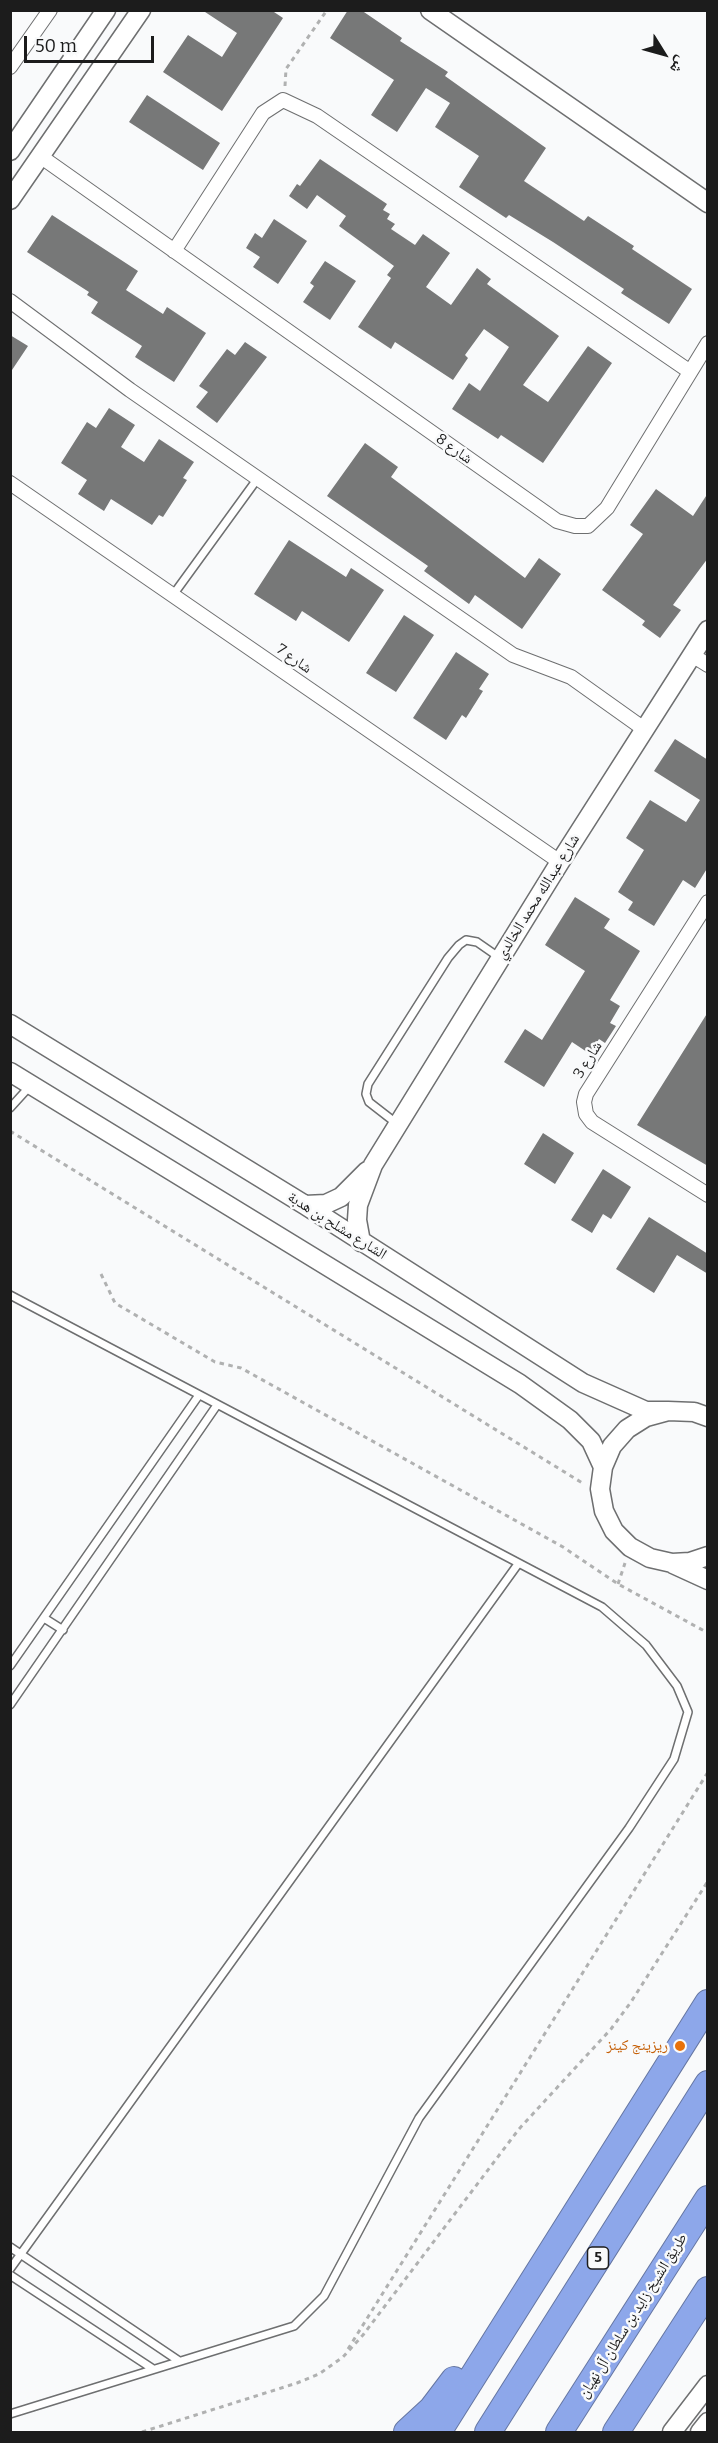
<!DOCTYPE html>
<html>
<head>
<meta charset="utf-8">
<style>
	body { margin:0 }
	#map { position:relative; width:718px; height:2443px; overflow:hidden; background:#f9fafb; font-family:Bitter,"Noto Naskh Arabic",serif }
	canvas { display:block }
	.frame { position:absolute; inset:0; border:12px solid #1c1c1c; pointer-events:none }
	.north { position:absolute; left:634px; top:24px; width:60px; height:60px; -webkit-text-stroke:4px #f9fafb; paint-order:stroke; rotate:127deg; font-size:16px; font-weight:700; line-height:24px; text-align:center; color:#1c1c1c }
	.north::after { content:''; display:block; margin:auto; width:21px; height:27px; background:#1c1c1c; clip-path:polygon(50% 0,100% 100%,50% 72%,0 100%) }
	.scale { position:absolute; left:24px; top:36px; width:130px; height:27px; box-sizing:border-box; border:3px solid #1c1c1c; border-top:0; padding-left:8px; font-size:18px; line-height:21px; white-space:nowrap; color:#1c1c1c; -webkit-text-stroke:4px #f9fafb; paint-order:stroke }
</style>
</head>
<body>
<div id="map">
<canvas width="718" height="2443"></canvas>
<div class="frame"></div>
<div class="north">ش</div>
<div class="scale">50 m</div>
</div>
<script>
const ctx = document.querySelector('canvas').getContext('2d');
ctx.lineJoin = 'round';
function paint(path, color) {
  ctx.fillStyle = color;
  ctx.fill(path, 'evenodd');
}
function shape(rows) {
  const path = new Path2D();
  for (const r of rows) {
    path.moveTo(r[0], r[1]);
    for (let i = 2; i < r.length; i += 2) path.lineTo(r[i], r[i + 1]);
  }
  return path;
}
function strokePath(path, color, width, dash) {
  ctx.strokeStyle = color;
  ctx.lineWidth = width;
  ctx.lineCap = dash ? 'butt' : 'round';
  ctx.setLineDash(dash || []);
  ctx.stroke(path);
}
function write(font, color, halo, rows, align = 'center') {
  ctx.font = font + ' Bitter,"Noto Naskh Arabic",serif';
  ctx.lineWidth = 5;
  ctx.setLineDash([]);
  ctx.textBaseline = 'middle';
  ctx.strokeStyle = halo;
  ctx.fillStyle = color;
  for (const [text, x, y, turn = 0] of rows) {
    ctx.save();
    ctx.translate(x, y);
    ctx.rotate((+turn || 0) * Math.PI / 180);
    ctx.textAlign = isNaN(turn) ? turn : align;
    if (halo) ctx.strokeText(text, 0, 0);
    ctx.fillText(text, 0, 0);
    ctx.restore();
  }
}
paint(shape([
	[202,10,271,10,283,18,222,111,163,72,188,35,222,57,237,33],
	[348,10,361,10,402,38,400,41,448,72,445,76,546,148,524,181,584,221,588,216,634,246,632,249,692,289,669,324,621,293,624,289,553,242,509,215,506,218,459,187,479,156,435,127,450,103,426,88,397,132,371,115,394,80,330,38],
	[147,95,220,143,203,170,129,122],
	[320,159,387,204,383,210,390,214,387,219,395,224,391,229,415,245,423,234,450,253,426,287,451,305,477,268,491,279,487,284,559,336,523,385,548,402,588,346,612,363,543,463,501,435,498,439,452,409,469,383,480,391,509,347,484,329,465,355,468,358,453,380,395,342,391,349,358,327,391,278,387,275,394,266,339,226,346,216,317,195,307,209,289,196,297,184,300,186],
	[52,215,138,271,126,290,163,314,167,307,206,333,174,382,135,357,142,346,91,313,98,302,87,295,89,292,27,252],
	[274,219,307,241,278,284,253,267,260,257,246,248,255,233,262,238],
	[325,261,356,281,330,320,303,302,314,286,310,283],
	[10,335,28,346,10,373],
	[245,342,267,357,217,423,196,407,208,392,199,386,227,349,235,355],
	[109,408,135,425,121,447,144,462,159,439,194,462,183,478,187,480,163,517,159,515,152,525,111,499,104,511,78,494,87,480,61,463,87,422,96,428],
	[365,443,398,467,391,477,525,578,539,558,561,574,522,629,475,595,469,604,424,571,428,566,327,496],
	[656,489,693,516,708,493,708,558,673,605,681,610,660,638,642,625,645,621,602,590,643,534,630,525],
	[289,540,346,577,351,568,384,590,349,642,302,611,296,621,254,594],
	[404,615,434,635,396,692,366,673],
	[456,652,489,674,479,689,483,691,466,718,462,715,446,740,413,718],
	[675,739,708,760,708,867,695,888,683,880,654,926,628,910,633,902,618,892,644,850,626,838,650,800,686,822,700,800,654,771],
	[575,897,610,919,604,928,640,951,610,1000,620,1006,610,1023,616,1026,605,1043,599,1039,590,1054,572,1042,544,1087,504,1062,525,1029,542,1040,585,971,545,945],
	[708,1012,708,1166,637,1125],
	[543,1133,574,1153,555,1184,524,1164],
	[603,1169,631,1187,611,1219,603,1214,592,1233,571,1220],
	[649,1217,708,1254,708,1274,677,1255,654,1293,616,1269]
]), '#777878');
const service = shape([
	[173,595,258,478],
	[10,1108,31,1085],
	[396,1123,369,1102,366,1094,368,1084,448,958,459,945,466,940,477,942,500,958],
	[10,1295,602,1607,646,1645,677,1686,688,1712,674,1759,629,1828,419,2118,324,2296,294,2326,10,2414],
	[44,1618,63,1630],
	[10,1666,199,1395],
	[10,1705,217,1405],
	[10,2247,179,2361],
	[10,2269,518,1564],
	[10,2275,153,2369]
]);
const minor = shape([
	[10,67,50,10],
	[40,156,557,521,575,526,588,526,607,508,708,343],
	[174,251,263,113,283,100,317,116,689,371],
	[10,301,130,390,513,655,571,677,644,729],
	[10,483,560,862],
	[692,655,708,665],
	[708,902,586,1094,584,1102,586,1114,592,1122,708,1195]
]);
const tertiary = shape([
	[430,10,708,203],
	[10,151,106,10],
	[10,200,141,10],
	[10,1024,305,1205,583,1383,646,1411,668,1411],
	[10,1072,520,1384,570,1420,591,1441,603,1467],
	[305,1205,326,1204,341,1197,367,1171],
	[361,1242,357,1220,358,1205,373,1165,560,862,708,630],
	[708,1417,694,1412,668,1411,646,1417,627,1429,612,1446,603,1467,600,1489,604,1511,614,1531,630,1547,650,1558,672,1563,690,1562,708,1556],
	[673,1564,708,1580],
	[672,2432,708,2385],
	[700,2432,708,2422]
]);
const motorway = shape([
	[407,2432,432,2409,454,2380],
	[438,2432,708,2003],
	[488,2432,708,2084],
	[559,2432,708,2199],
	[616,2432,708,2290]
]);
strokePath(service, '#6e6f70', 10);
strokePath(minor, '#6e6f70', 16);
strokePath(tertiary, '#6e6f70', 21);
strokePath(motorway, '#6576a2', 28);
strokePath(shape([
	[285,86,286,69,327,10],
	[10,1131,584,1484],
	[101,1274,115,1303,215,1362,241,1368,563,1547,618,1584,708,1633],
	[618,1584,625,1563],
	[348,2349,708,1772],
	[142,2432,297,2383,319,2374,343,2357,363,2335,519,2129,611,2029,631,2002,708,1881]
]), '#b0b1b1', 3, [4.5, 4.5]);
strokePath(service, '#fff', 7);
strokePath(minor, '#fff', 14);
strokePath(tertiary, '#fff', 18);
strokePath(motorway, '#8da7ea', 26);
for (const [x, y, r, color] of [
	[680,2046,6,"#e8710a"]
]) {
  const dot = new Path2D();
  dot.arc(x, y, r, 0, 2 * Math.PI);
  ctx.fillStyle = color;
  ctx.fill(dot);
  strokePath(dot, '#f9fafb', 2);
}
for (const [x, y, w] of [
	[598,2258,21]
]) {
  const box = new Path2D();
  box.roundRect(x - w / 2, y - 11, w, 22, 4.5);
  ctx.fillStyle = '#f9fafb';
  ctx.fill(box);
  strokePath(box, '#1c1c1c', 1.5);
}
write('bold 14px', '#1c1c1c', null, [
	["5",598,2258]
]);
write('15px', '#1c1c1c', '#f9fafb', [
	["شارع 8",454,449,35],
	["شارع 7",294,659,35],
	["شارع عبدالله محمد الخالدي",538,897,-58],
	["شارع 3",588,1060,-58],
	["الشارع مشلح بن هدبة",337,1226,32],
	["طريق الشيخ زايد بن سلطان آل نهيان",633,2316,-58]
]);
write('15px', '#c56008', '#f9fafb', [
	["ريزينج كينز",668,2046]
], 'right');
</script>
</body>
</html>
